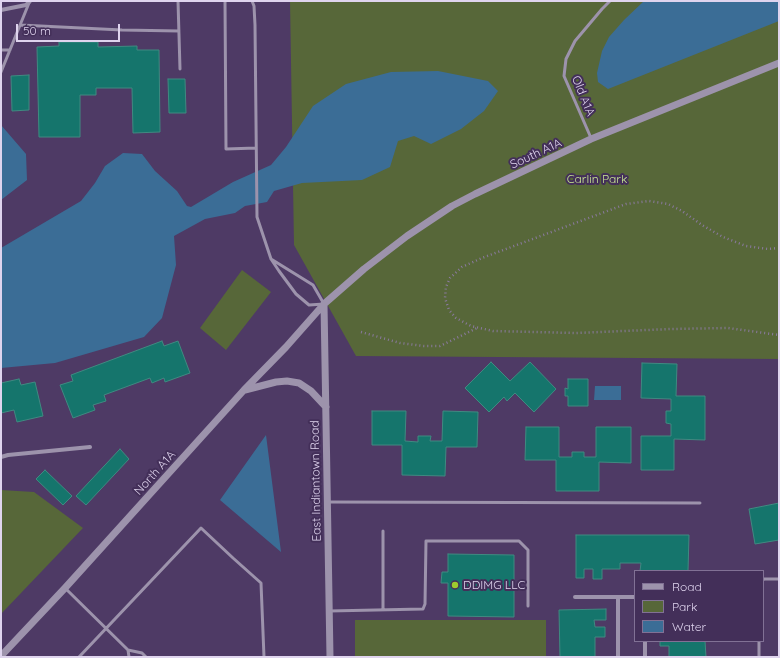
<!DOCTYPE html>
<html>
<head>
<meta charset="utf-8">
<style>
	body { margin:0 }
	#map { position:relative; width:780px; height:658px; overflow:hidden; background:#4e3a65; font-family:Quicksand,sans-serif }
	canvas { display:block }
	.frame { position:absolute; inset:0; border:2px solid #dfd4ee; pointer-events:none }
	.legend { position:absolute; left:634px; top:570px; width:130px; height:72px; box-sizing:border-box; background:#432f59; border:1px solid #817195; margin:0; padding:5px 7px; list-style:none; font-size:12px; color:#dfd4ee }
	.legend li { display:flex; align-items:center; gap:8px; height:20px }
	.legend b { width:20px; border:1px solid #817195 }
	.scale { position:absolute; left:16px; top:24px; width:104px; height:18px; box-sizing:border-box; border:2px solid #dfd4ee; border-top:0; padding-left:5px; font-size:12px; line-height:14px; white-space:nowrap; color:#dfd4ee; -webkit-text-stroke:3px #432f59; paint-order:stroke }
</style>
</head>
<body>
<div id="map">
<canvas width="780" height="658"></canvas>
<div class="frame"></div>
<ul class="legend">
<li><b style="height:5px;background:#9d93ac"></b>Road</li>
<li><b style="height:11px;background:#576739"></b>Park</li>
<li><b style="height:11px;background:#3b6d96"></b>Water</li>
</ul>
<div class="scale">50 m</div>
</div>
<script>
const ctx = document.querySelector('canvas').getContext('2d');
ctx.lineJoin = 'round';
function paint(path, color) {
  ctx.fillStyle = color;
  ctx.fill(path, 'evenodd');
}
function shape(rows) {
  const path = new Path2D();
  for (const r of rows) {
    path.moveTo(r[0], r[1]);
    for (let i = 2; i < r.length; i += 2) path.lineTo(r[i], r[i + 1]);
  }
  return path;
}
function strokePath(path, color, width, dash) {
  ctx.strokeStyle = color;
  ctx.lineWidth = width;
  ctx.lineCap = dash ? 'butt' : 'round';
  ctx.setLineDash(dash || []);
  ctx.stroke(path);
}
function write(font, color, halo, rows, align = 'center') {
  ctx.font = font + ' Quicksand,sans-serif';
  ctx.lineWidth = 4;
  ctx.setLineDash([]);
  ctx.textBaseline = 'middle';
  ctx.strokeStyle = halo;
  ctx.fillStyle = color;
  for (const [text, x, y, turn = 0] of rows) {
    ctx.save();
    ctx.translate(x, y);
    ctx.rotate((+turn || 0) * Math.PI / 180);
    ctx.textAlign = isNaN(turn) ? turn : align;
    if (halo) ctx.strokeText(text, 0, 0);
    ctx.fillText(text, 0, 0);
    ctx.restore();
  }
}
paint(shape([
	[290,1,779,1,779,359,356,356,294,245],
	[242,270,271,292,226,350,200,328],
	[1,490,34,492,83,528,1,614],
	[355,620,546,620,546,657,355,657]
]), '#576739');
paint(shape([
	[644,1,779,1,779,21,608,89,598,82,597,73,602,51,609,37,624,20],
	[438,71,488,81,498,91,484,111,461,129,431,144,414,136,398,141,390,167,362,180,302,183,274,191,267,202,245,206,235,213,205,219,174,236,176,265,162,318,144,337,55,363,1,368,1,248,81,201,95,183,105,166,123,153,142,154,155,171,177,191,187,206,191,207,233,182,271,165,286,147,313,106,346,84,391,72],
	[1,125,26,154,27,180,1,200],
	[595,386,621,386,621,400,594,400],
	[266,435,281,552,220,500]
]), '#3b6d96');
const building = shape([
	[59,42,98,42,98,47,137,46,137,50,159,50,160,132,133,133,132,88,96,88,96,95,80,95,80,137,39,137,37,47,59,46,59,42],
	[29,75,29,110,12,111,11,76,29,75],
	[168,79,185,79,186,113,169,113,168,79],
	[162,341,164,346,178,341,190,373,165,382,164,378,152,383,150,378,104,395,106,401,93,405,95,410,73,418,60,385,73,381,71,375,162,341],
	[491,362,510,381,530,362,556,389,534,412,515,393,507,401,504,397,489,412,465,388,491,362],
	[642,363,677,364,676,396,705,396,705,440,674,439,674,470,641,470,641,436,671,436,671,424,666,423,666,411,671,411,671,399,641,398,642,363],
	[19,379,21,385,35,382,43,416,17,422,14,410,1,413,1,383,19,379],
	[568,379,588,379,588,406,568,406,568,396,565,396,565,388,568,389,568,379],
	[372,411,406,411,405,441,418,442,418,436,431,436,430,441,442,441,443,411,478,412,477,447,446,447,445,476,402,475,402,445,372,445,372,411],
	[526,427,559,427,559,457,572,457,572,452,584,452,584,457,596,457,596,427,631,427,631,463,599,462,599,491,556,491,556,460,525,460,526,427],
	[120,449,129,459,86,505,76,496,120,449],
	[45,470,72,496,63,505,36,479,45,470],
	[779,503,779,540,755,544,749,509,779,503],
	[576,535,689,535,688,571,640,571,641,563,620,563,620,569,602,569,602,579,593,579,593,569,584,569,584,578,576,578,576,535],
	[448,554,514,555,514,617,448,616,448,583,441,583,442,572,448,572,448,554],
	[606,609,606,620,594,620,595,627,605,627,605,637,595,637,595,657,605,657,560,657,559,610,606,609],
	[660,641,705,641,706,657,669,657,669,646,660,646,660,641]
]);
paint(building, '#15756c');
strokePath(building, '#408a81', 1);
strokePath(shape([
	[779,248,768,249,746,246,723,237,702,225,682,211,668,204,649,201,626,204,482,258,462,267,450,278,446,287,445,298,449,310,456,318,471,326,493,331,576,333,671,329,728,328,779,335],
	[361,332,400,343,424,346,440,346,477,328]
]), '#8a7a9e', 2.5, [1, 3]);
strokePath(shape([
	[178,1,180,69],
	[225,1,226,149,256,148],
	[252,1,254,6,255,25,257,217,271,259,279,271,296,294,309,305,324,304,313,285,271,259],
	[20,25,122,30,179,31],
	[1,50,10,50],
	[1,72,29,3],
	[591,138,564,76,566,59,575,41,602,9,610,1],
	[327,502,700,503],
	[763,580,764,579,779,579],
	[65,588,128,650,142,653,146,657],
	[383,610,383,531],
	[329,611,423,609,425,604,426,541,519,541,528,550,528,606],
	[759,641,759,657],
	[128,650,129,657],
	[79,657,201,528,233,558,261,583,264,657]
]), '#9d93ac', 3);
strokePath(shape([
	[1,10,26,5,30,1],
	[1,457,8,455,90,447],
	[575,597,635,597],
	[618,597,618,657],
	[645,641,645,657]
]), '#9d93ac', 4);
strokePath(shape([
	[324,304,330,657],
	[245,390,276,382,287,381,299,383,311,391,326,407],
	[1,656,65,588,244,390,286,347,324,304,364,269,407,236,452,206,475,194,591,139,779,63]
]), '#9d93ac', 7);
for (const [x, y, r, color] of [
	[455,585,4,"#9eca2f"]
]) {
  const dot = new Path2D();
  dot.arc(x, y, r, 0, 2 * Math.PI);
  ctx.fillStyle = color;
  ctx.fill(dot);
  strokePath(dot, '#432f59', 1.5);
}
write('12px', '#dfd4ee', '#432f59', [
	["Old A1A",583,96,68],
	["South A1A",536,154,-25],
	["North A1A",155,473,-48],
	["East Indiantown Road",316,481,-91]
]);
write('12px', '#c9e893', '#432f59', [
	["Carlin Park",597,179]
]);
write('12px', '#dfd4ee', '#432f59', [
	["DDIMG LLC",463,585]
], 'left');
</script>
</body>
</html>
